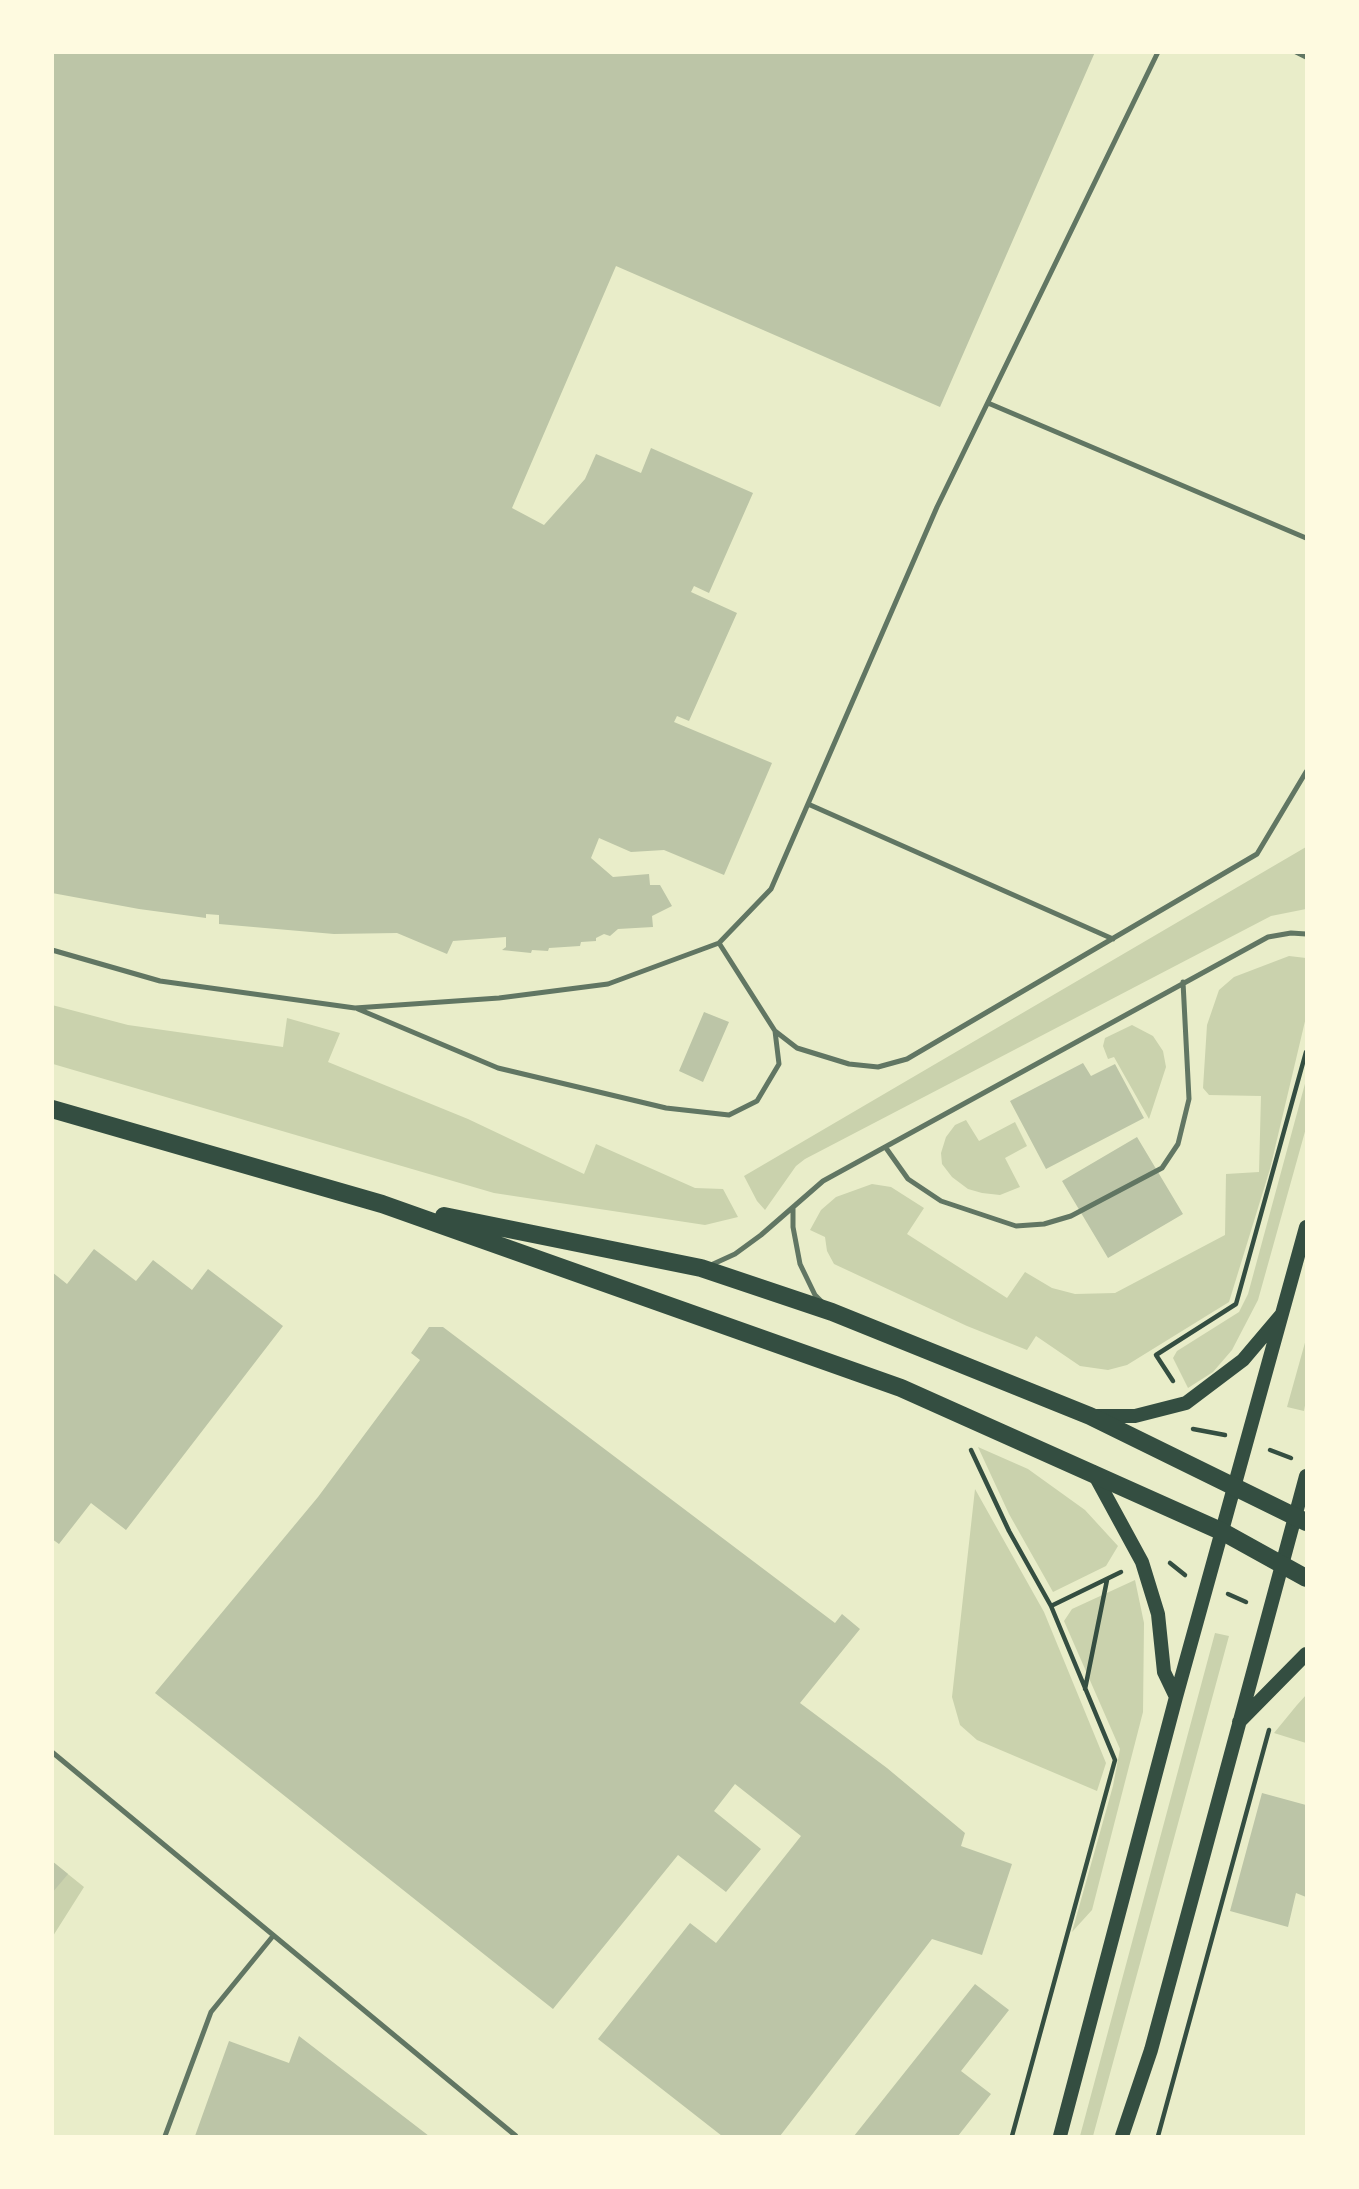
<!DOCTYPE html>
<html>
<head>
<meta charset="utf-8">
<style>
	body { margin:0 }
	#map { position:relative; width:1359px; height:2189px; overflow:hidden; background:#e9edc9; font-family:Signika,sans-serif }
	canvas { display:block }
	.frame { position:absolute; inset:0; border:54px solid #fefae0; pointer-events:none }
</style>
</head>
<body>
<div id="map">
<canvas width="1359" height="2189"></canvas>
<div class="frame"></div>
</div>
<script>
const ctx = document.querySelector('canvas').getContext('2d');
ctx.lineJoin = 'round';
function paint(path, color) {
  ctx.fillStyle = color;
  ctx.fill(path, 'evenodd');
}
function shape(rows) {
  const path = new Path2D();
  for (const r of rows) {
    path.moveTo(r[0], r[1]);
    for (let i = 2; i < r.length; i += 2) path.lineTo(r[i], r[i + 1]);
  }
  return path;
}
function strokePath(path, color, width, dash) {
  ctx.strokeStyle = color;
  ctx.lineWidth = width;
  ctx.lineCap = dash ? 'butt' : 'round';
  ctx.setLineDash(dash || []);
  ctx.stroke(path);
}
paint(shape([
	[1306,847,1306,909,1271,916,805,1159,796,1166,765,1210,757,1201,744,1176],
	[1289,956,1306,958,1306,1017,1270,1169,1229,1302,1127,1365,1108,1370,1080,1366,1036,1336,1027,1350,967,1326,834,1264,827,1251,825,1237,810,1230,821,1210,836,1197,872,1184,891,1187,924,1208,907,1234,1007,1298,1025,1272,1052,1288,1075,1294,1115,1293,1225,1235,1226,1174,1259,1172,1261,1096,1209,1095,1203,1088,1207,1025,1219,990,1234,977],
	[52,1005,128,1025,283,1047,287,1018,340,1033,328,1062,468,1119,584,1174,596,1144,695,1188,723,1189,738,1217,705,1225,494,1193,53,1064],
	[1132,1025,1153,1036,1163,1051,1166,1067,1149,1119,1114,1057,1108,1059,1103,1046,1105,1038],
	[1306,1080,1306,1128,1258,1300,1232,1350,1213,1372,1188,1388,1173,1358,1177,1351,1239,1312,1248,1294],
	[966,1120,979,1141,1015,1122,1027,1146,1005,1158,1020,1187,1000,1195,982,1193,968,1189,952,1177,942,1164,941,1153,946,1137,955,1125],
	[1306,1339,1306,1400,1304,1411,1287,1407],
	[978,1447,1028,1469,1085,1510,1118,1546,1106,1566,1053,1592,1009,1514],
	[975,1489,1044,1612,1106,1763,1097,1791,977,1740,960,1725,952,1697],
	[1135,1580,1144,1623,1143,1712,1092,1910,1072,1932,1113,1786,1120,1749,1064,1621,1072,1609],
	[1215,1633,1229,1636,1093,2136,1080,2136],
	[1306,1695,1306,1743,1274,1733,1297,1705],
	[53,1862,84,1887,53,1936]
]), '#cad2ad');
paint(shape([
	[52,52,1095,52,940,407,616,266,512,508,544,525,585,479,596,454,641,473,651,448,753,493,709,593,694,586,691,592,737,613,689,721,677,716,674,722,772,763,724,875,664,850,631,852,599,838,591,858,613,877,649,874,650,885,660,885,672,906,652,916,653,927,618,929,610,936,604,934,596,938,596,941,581,942,580,946,549,948,548,951,532,950,531,953,502,950,506,947,506,937,453,941,447,954,397,933,334,934,219,924,219,915,206,914,206,918,139,909,52,893],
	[704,1012,729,1022,703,1082,679,1071],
	[1083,1063,1091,1076,1115,1064,1144,1118,1046,1169,1010,1101],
	[1137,1137,1183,1214,1108,1258,1062,1181],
	[94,1249,136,1281,153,1260,192,1290,208,1269,283,1326,126,1530,91,1503,59,1544,52,1539,52,1272,67,1284],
	[429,1327,443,1327,835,1623,842,1614,860,1629,800,1703,887,1768,965,1833,961,1846,1012,1864,982,1955,932,1939,780,2136,722,2136,598,2039,690,1923,716,1943,801,1836,735,1784,714,1811,761,1849,726,1892,678,1855,553,2009,155,1693,318,1497,420,1360,411,1353],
	[1262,1793,1306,1805,1306,1897,1296,1893,1288,1927,1230,1911],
	[52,1861,68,1874,52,1893],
	[975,1984,1009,2010,961,2071,991,2094,958,2136,854,2136],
	[299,2036,429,2136,195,2136,229,2041,289,2063]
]), '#bcc5a7');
strokePath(shape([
	[1173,1381,1156,1355,1236,1304,1306,1052],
	[1193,1429,1225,1435],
	[971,1450,1009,1531,1051,1606],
	[1270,1450,1291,1458],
	[1170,1563,1185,1575],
	[1228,1594,1246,1602],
	[1085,1689,1107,1580],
	[1012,2136,1115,1760,1051,1606,1121,1572],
	[1158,2136,1269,1730]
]), '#344e41', 4.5);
strokePath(shape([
	[1296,52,1306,57],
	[988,403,1306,538],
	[808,804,1113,939],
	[52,950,160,981,355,1008,499,998,608,984,719,943,771,889,937,507,1158,52],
	[358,1009,498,1068,666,1108,729,1115,757,1101,779,1064,775,1031,719,943],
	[775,1031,797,1048,849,1064,878,1067,907,1059,1257,854,1306,772],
	[886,1148,908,1179,941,1201,1016,1226,1044,1224,1071,1216,1162,1168,1178,1144,1189,1099,1183,982],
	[793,1207,793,1227,800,1264,815,1295,822,1302],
	[711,1265,735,1254,761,1235,823,1181,1268,937,1291,933,1306,934],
	[52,1752,516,2136],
	[165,2136,211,2012,273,1936]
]), '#617663', 5);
strokePath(shape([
	[1092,1416,1135,1416,1186,1403,1243,1360,1282,1314],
	[1093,1472,1142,1562,1158,1614,1164,1672,1176,1697],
	[1239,1722,1306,1654],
	[1060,2136,1176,1697,1306,1227],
	[1122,2136,1151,2050,1306,1476]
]), '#344e41', 14);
strokePath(shape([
	[52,1109,382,1204,901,1388,1223,1532,1306,1578],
	[444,1216,701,1268,832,1312,1090,1416,1306,1522]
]), '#344e41', 18);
</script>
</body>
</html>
